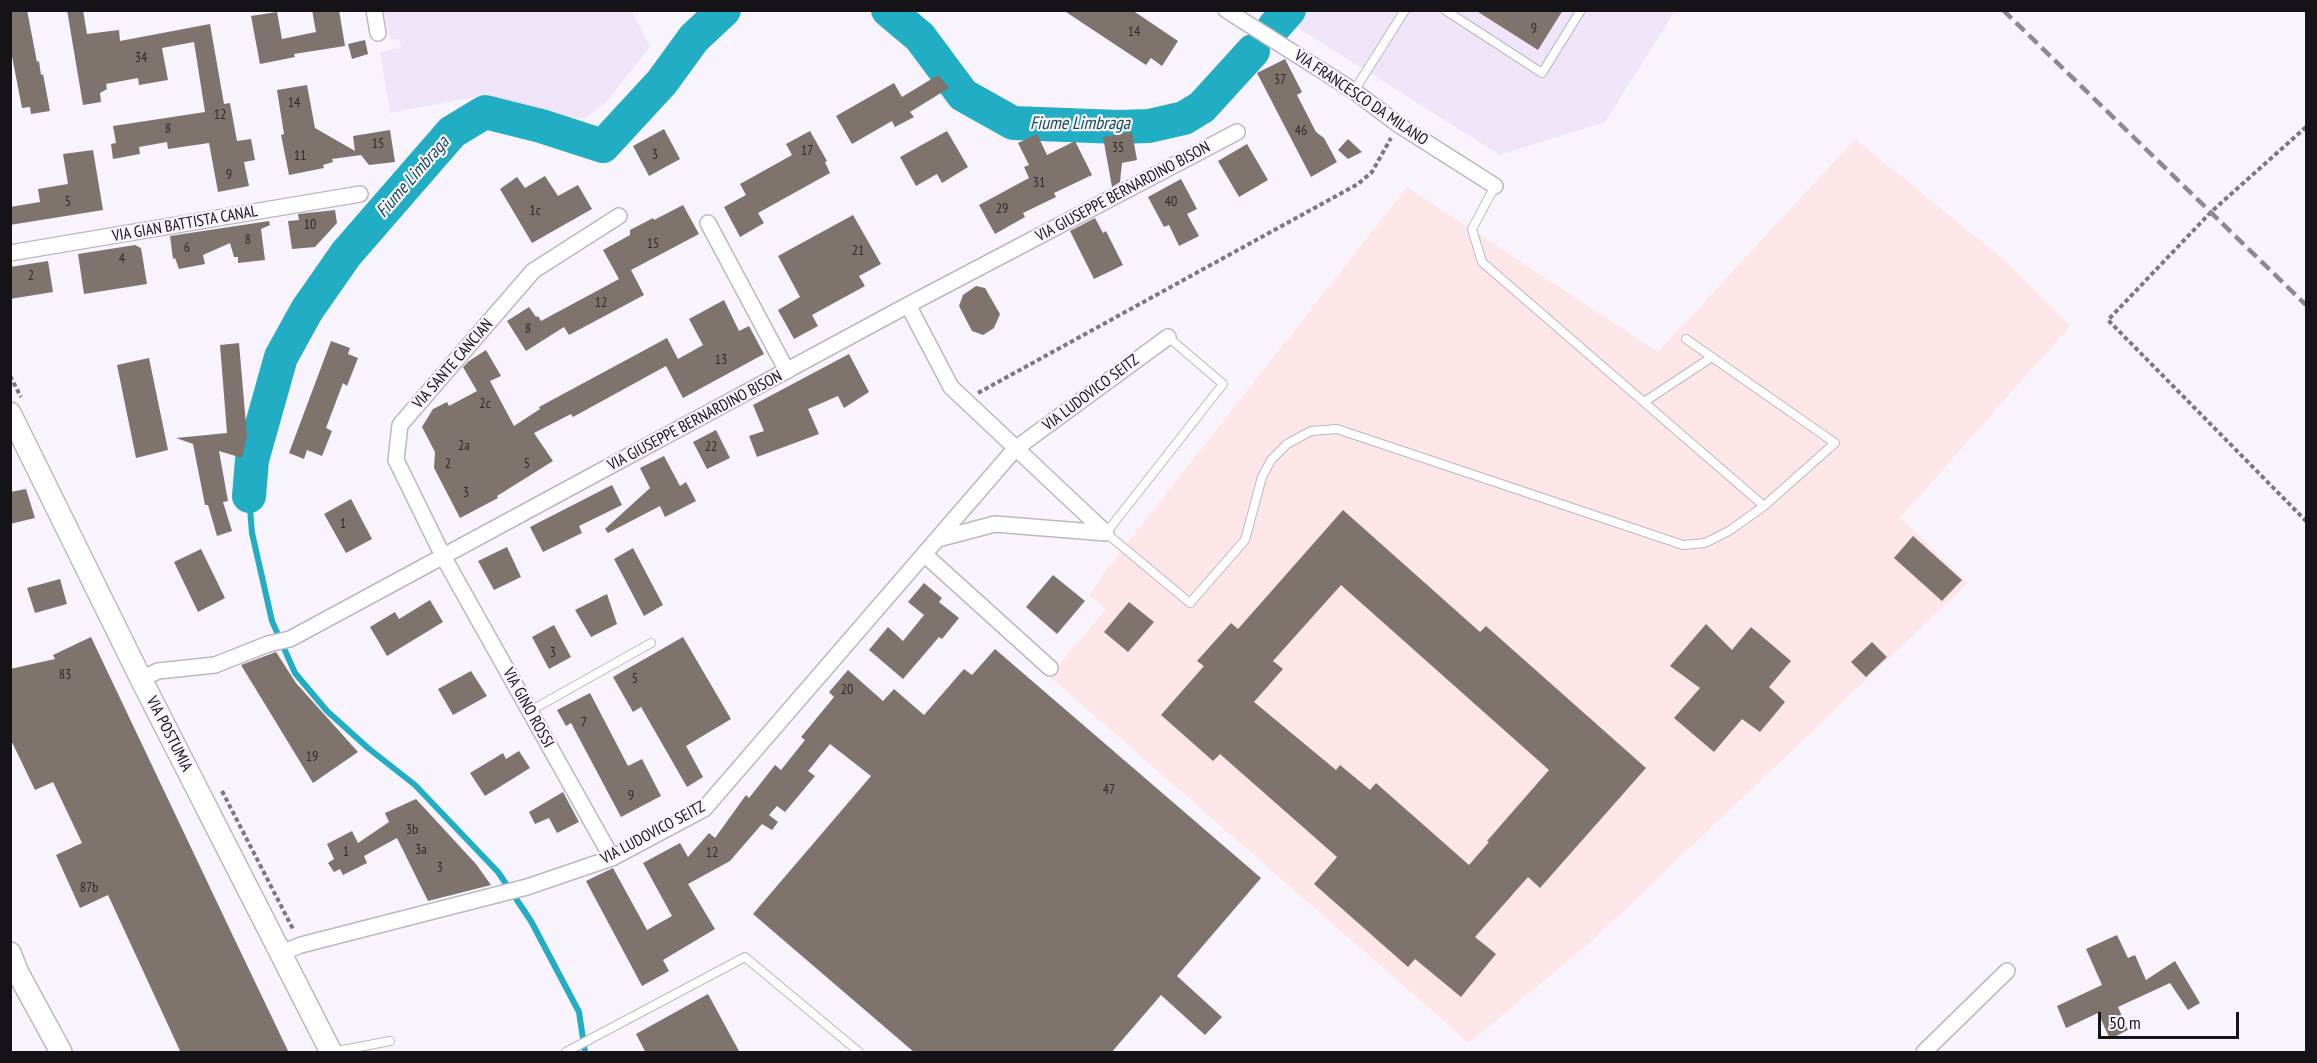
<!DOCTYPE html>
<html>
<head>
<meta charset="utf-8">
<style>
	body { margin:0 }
	#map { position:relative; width:2317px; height:1063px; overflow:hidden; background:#f9f3fd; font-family:"PT Sans Narrow",sans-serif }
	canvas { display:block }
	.frame { position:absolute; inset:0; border:12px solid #161318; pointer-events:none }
	.scale { position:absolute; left:2098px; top:1012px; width:141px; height:27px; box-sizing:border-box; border:3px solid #161318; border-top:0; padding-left:8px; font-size:18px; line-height:21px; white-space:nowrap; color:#161318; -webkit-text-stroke:4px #f9f3fd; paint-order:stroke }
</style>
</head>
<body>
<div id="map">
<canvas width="2317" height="1063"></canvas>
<div class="frame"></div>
<div class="scale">50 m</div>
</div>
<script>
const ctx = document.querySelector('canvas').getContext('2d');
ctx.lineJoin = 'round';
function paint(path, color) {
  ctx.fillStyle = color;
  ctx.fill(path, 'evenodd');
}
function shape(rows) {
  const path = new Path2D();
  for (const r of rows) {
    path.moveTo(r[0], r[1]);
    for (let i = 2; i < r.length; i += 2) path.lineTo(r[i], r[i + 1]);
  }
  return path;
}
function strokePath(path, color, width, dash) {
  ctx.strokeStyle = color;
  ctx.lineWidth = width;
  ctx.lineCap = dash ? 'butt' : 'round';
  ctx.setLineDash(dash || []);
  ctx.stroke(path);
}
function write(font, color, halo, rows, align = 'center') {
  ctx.font = font + ' "PT Sans Narrow",sans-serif';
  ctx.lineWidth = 4.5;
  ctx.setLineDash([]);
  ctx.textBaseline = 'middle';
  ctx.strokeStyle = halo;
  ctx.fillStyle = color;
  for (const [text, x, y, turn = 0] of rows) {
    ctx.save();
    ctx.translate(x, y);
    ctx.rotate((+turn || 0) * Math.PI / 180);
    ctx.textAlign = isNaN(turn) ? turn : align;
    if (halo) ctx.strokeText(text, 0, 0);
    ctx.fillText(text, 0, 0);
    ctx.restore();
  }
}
paint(shape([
	[1305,10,1675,11,1605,122,1500,155,1292,24],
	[384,11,632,11,650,47,607,101,586,118,567,118,545,112,500,106,471,112,480,107,490,94,390,113,380,52,401,48,399,39,390,40]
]), '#f0e5f8');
paint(shape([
	[1855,139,2008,263,2070,326,1900,518,1968,583,1593,940,1469,1043,1049,676,1106,609,1089,595,1107,569,1407,187,1658,352]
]), '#fce6e7');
strokePath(shape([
	[249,496,252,533,272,621,295,673,327,711,368,748,415,785,498,872,531,921,579,1012,585,1052]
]), '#21aec4', 6);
strokePath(shape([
	[888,10,920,37,963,95,1013,123,1119,127,1149,126,1184,118,1202,107,1253,51],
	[1274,27,1289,10],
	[249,496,252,460,281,357,307,310,346,254,452,132,485,112,541,126,603,146,662,82,694,38,724,10]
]), '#21aec4', 34);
paint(shape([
	[10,10,27,10,37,62,39,61,41,75,43,74,50,111,31,114,30,107,22,108,10,46],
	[67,10,83,10,87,34,119,30,120,41,210,24,224,104,230,103,237,141,251,139,255,160,244,162,249,186,218,192,209,143,168,149,167,142,139,147,140,154,113,159,111,144,116,143,113,126,205,112,194,42,162,48,168,80,139,85,138,78,106,84,107,89,100,93,101,102,83,105],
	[312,10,339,10,345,46,294,54,295,57,260,64,251,16,277,12,282,39,316,32],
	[1063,10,1132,10,1178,41,1162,66,1151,58,1146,65],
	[1475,10,1563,10,1538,50],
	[365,40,368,54,352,59,348,44],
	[1285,59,1302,92,1297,95,1316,132,1324,138,1337,162,1311,177,1257,73],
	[938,75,949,88,910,112,914,117,895,127,892,121,852,144,836,116,894,83,902,97],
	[307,85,315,128,355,151,353,136,390,130,395,162,369,165,361,155,332,159,333,162,323,165,324,168,289,175,281,135,284,134,277,90],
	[664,129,680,159,649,176,633,146],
	[810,131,827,161,825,162,830,173,758,213,764,223,740,237,724,207,746,195,740,184,792,155,786,144],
	[947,131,968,167,942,183,937,174,916,186,900,157],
	[1132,132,1137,160,1122,163,1120,182,1112,187,1103,137],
	[1037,134,1047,155,1075,141,1092,175,1054,193,1056,197,1023,213,1025,217,995,234,979,205,1029,178,1024,167,1029,165,1018,143],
	[1348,139,1362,152,1348,159,1338,150],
	[1247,144,1268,180,1239,197,1218,161],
	[93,150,103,210,10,225,10,207,40,202,38,189,68,184,63,154],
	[545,176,558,196,578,185,592,209,532,243,500,189,517,177,525,188],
	[1181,179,1197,209,1187,214,1199,236,1179,246,1169,225,1164,227,1148,197],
	[683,205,699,234,631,270,644,295,569,335,564,327,526,351,507,321,529,307,536,317,538,316,541,321,619,279,603,250,630,235,630,230,653,218,654,220],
	[335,210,337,223,315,247,292,249,288,221,299,220,298,214],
	[853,215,881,264,859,276,865,286,812,315,818,326,794,339,778,310,800,297,778,256],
	[1095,218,1103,233,1106,231,1123,265,1094,279,1070,231],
	[269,221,270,225,261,229,265,260,238,263,238,257,234,257,230,243,203,255,205,264,179,269,175,258,173,259,170,236],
	[135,245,141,248,147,284,84,294,78,254],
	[48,261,53,292,10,299,10,267],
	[976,286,985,288,1000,314,994,328,983,335,972,331,959,306,963,295],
	[724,300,739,331,749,326,764,354,683,398,666,366,573,417,571,414,534,433,553,461,497,496,498,498,460,518,434,468,435,452,422,427,433,409,447,402,449,406,477,391,463,367,469,361,486,350,501,376,490,381,514,426,540,409,539,407,667,338,678,359,703,345,689,319],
	[331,341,350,348,348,354,358,358,347,386,343,383,326,428,332,431,322,456,307,450,304,459,289,453],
	[239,343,247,436,242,458,219,451,228,501,223,502,232,531,217,536,208,505,205,505,193,444,176,438,227,433,220,345],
	[849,354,869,392,844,408,838,396,808,409,819,434,757,457,749,436,764,431,753,405],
	[149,358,168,450,136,458,117,365],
	[716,430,730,458,707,469,693,442],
	[664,456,680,486,686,482,696,501,665,517,660,506,608,533,605,529,650,488,640,468],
	[612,485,622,505,579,526,582,533,543,552,530,527],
	[26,489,35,518,10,524,10,492],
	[351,499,372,539,346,553,324,514],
	[1343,510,1480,632,1486,626,1646,768,1540,888,1528,877,1475,937,1496,954,1461,997,1415,959,1408,967,1314,884,1337,857,1220,754,1213,761,1161,715,1204,666,1197,661,1231,623,1238,629],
	[1341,585,1549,770,1487,841,1489,842,1469,865,1376,783,1370,790,1340,765,1336,770,1254,702,1283,669,1273,661],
	[1913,536,1962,580,1942,601,1894,558],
	[507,547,521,577,494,590,478,561],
	[633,548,663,605,644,616,614,559],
	[201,549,225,598,198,612,174,562],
	[1053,575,1085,601,1057,634,1026,607],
	[60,579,67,604,35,613,27,588],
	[924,583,942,598,939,602,959,618,942,639,939,637,903,679,869,650,888,627,903,641,924,615,908,602],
	[607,594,617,624,591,637,575,610],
	[430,600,443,622,387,656,370,627,395,612,399,619],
	[1129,602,1154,622,1128,652,1104,632],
	[1706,624,1732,650,1751,627,1791,661,1769,687,1785,702,1760,732,1742,719,1714,752,1674,718,1700,688,1670,666],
	[554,625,571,657,549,669,532,637],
	[91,637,233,936,289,1053,181,1053,108,895,80,908,56,855,82,843,53,782,35,790,10,738,10,669,55,659,53,655],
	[683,637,731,719,686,746,703,777,687,787,641,707,633,712,613,677],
	[1872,642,1887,657,1866,677,1851,662],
	[995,649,1261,878,1177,976,1222,1017,1205,1035,1161,995,1111,1053,915,1053,753,914,871,776,830,744,808,771,815,776,785,812,777,806,769,815,778,822,772,830,762,824,730,861,688,884,715,929,663,960,669,971,642,986,586,881,613,868,647,930,672,916,643,863,680,843,688,857,709,833,715,838,746,795,749,798,775,765,781,770,805,740,801,737,834,697,829,692,848,670,883,701,894,689,924,715,964,669,972,675],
	[276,652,296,683,358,752,313,783,241,665],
	[471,671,487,696,453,715,438,689],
	[590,693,628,766,642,759,661,796,621,817,571,723,566,726,557,710],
	[519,751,530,768,485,796,470,773,503,753,506,759],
	[563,792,579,822,557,833,549,818,535,824,529,812],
	[416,799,476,864,491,885,428,901,397,838,364,856,367,863,343,875,340,869,334,872,328,863,334,859,327,844,352,831,358,843,389,822,385,813],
	[2117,935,2128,958,2135,955,2146,980,2175,961,2200,1003,2188,1010,2170,983,2118,1007,2128,1030,2110,1039,2098,1013,2066,1028,2057,1006,2102,985,2086,949],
	[708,994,740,1053,646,1053,636,1034]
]), '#7f736d');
const lane = shape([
	[1445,10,1542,73,1581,10],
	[1354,91,1405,10],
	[1495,186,1472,229,1482,262,1764,506],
	[1168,337,1223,384,1106,533,1190,603,1245,540,1262,477,1271,460,1287,444,1311,431,1337,429,1683,545,1705,543,1729,531,1764,506,1835,443,1686,339],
	[1644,402,1712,357],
	[530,711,651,643],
	[332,1052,390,1041],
	[566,1052,745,957,859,1052]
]);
const street = shape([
	[374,10,378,33],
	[1226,10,1354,91,1399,125,1495,186],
	[708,223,787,371],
	[10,253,360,194],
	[908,305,951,387,1106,533],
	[938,539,995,524,1106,533],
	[924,554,1050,668],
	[141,679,158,671,215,665,268,644,290,639,908,305,1237,132],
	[612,858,444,558,396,460,400,425,533,271,619,216],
	[281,953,301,945,527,887,612,858,704,809,1015,449,1168,337],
	[1924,1052,2007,971]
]);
const secondary = shape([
	[10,413,141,679,331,1052],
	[10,953,18,973,61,1052]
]);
strokePath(lane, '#bdb7c3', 10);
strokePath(street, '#bdb7c3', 18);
strokePath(secondary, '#bdb7c3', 24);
strokePath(shape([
	[2306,127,2211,212,2108,320,2306,521],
	[10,376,21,397],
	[978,393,1358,184,1372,172,1391,138],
	[222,791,294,931]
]), '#7d787f', 4, [4.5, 3]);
strokePath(lane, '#fff', 8);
strokePath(street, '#fff', 15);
strokePath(secondary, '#fff', 21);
strokePath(shape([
	[2003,10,2306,305]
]), '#8e8991', 4.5, [12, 6]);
write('14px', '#302b2d', null, [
	["9",1534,29],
	["14",1134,32],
	["34",141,58],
	["37",1280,80],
	["14",294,103],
	["12",220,115],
	["8",168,129],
	["46",1301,131],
	["15",378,144],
	["35",1118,148],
	["17",807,151],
	["3",655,155],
	["11",300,156],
	["9",229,175],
	["31",1039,183],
	["5",68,202],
	["40",1171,202],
	["29",1002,209],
	["1c",535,211],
	["10",310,225],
	["8",248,240],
	["15",653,244],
	["6",187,248],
	["21",858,251],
	["4",122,259],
	["2",31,276],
	["12",601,303],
	["8",528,329],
	["13",721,360],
	["2c",485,404],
	["2a",464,446],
	["22",711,447],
	["2",448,464],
	["5",527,464],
	["3",466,493],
	["1",343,524],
	["3",553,653],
	["83",65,675],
	["5",635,679],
	["20",847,690],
	["7",584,723],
	["19",312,757],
	["47",1109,790],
	["9",631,796],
	["3b",412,830],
	["3a",421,850],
	["1",346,852],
	["12",712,853],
	["3",440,868],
	["87b",89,888]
]);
write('16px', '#161318', '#f9f3fd', [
	["VIA FRANCESCO DA MILANO",1361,98,34],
	["VIA GIUSEPPE BERNARDINO BISON",1123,192,-28],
	["VIA GIAN BATTISTA CANAL",185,224,-10],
	["VIA SANTE CANCIAN",453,364,-49],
	["VIA LUDOVICO SEITZ",1091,393,-37],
	["VIA GIUSEPPE BERNARDINO BISON",695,421,-28],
	["VIA GINO ROSSI",528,708,61],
	["VIA POSTUMIA",169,734,63],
	["VIA LUDOVICO SEITZ",653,833,-28]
]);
write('italic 18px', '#174e57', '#f9f3fd', [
	["Fiume Limbraga",1080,124],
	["Fiume Limbraga",413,177,-49]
]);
</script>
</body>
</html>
